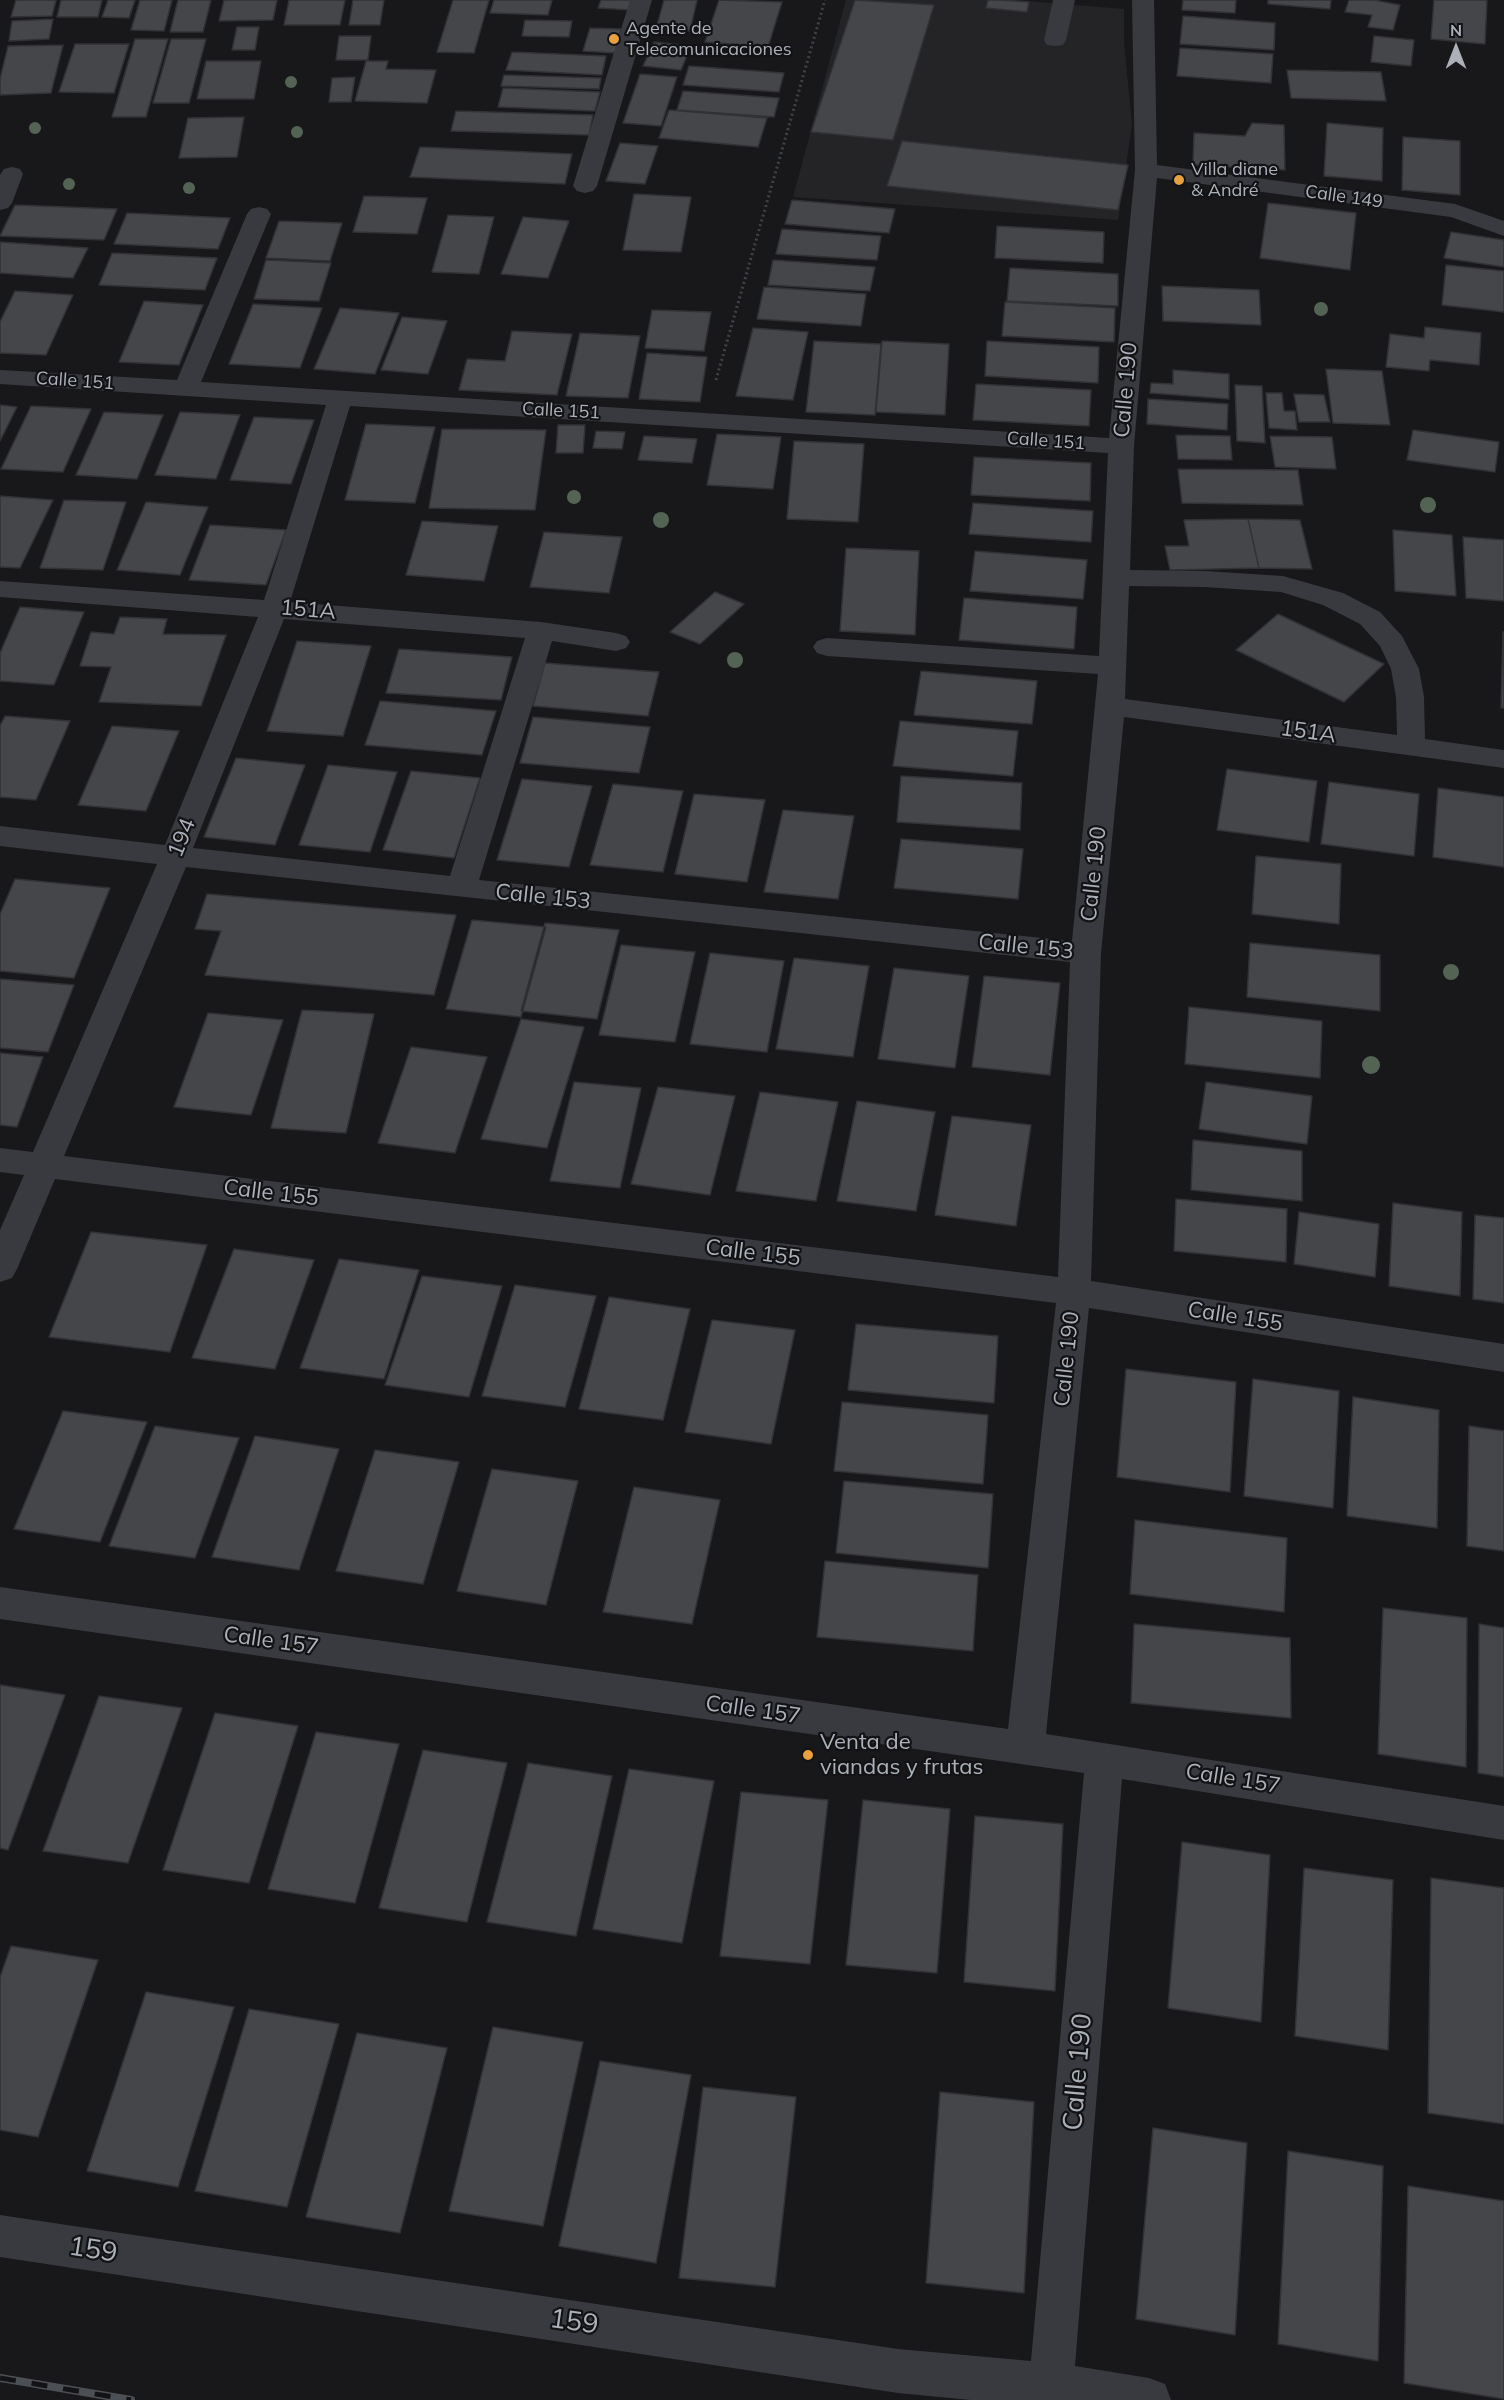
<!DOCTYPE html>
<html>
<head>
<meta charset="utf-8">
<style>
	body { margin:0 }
	#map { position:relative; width:1504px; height:2400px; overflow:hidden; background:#18181a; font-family:Mulish,sans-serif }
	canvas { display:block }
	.north { position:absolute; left:1426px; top:18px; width:60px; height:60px; -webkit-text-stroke:4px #131315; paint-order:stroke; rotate:0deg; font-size:16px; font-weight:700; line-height:24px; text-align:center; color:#abb0b9 }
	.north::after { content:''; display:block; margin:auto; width:21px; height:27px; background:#abb0b9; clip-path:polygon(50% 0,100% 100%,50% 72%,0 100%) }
</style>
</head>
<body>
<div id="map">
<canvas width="1504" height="2400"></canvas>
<div class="north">N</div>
</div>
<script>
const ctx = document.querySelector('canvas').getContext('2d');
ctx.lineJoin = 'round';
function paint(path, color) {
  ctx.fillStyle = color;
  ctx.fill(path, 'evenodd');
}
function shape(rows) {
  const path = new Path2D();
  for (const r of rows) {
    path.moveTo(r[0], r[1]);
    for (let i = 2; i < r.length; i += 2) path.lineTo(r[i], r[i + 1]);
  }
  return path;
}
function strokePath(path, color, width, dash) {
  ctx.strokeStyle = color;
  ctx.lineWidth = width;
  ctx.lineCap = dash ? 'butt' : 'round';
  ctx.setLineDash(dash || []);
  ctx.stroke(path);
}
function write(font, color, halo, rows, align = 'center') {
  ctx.font = font + ' Mulish,sans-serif';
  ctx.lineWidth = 4.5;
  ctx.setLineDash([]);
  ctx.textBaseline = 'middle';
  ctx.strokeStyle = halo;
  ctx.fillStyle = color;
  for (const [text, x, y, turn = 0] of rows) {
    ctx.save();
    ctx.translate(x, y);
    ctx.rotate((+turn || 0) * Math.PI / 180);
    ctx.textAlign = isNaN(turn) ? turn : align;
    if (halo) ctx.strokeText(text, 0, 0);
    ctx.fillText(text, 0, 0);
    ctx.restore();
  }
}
paint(shape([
	[846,0,1014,0,1124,9,1124,42,1132,125,1118,220,793,197]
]), '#242427');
const building = shape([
	[16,0,56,0,52,16,11,17,16,0],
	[61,0,102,0,98,17,57,17,61,0],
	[108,0,135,0,129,18,102,17,108,0],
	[140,0,172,0,164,31,131,30,140,0],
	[178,0,211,0,203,32,170,32,178,0],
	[224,0,277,0,273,20,219,21,224,0],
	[289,0,345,0,340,25,284,25,289,0],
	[353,0,384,0,380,25,349,25,353,0],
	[453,0,489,0,474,53,437,52,453,0],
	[494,0,552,0,548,15,490,13,494,0],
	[601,0,633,0,630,10,598,8,601,0],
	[664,0,697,0,690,31,656,29,664,0],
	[719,0,782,2,768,47,705,42,719,0],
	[855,0,934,5,893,140,811,132,855,0],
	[988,0,999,0,1029,2,1027,12,986,8,988,0],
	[1183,0,1236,0,1235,13,1182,10,1183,0],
	[1268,0,1331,0,1330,9,1268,4,1268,0],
	[1349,0,1374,0,1400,5,1393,30,1368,27,1372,15,1345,12,1349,0],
	[1434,0,1487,0,1485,44,1431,39,1434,0],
	[1183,16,1275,23,1274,50,1180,44,1183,16],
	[53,19,49,39,9,41,12,21,53,19],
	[525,20,572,21,569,37,522,36,525,20],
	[237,27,259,27,255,50,232,50,237,27],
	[590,28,621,29,615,53,583,51,590,28],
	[339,36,371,36,368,60,336,60,339,36],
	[1374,36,1414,40,1411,66,1371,62,1374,36],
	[135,39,168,39,146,117,112,117,135,39],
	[171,39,206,39,189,103,153,103,171,39],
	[654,42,691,46,681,70,643,66,654,42],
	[75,44,129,44,114,93,59,92,75,44],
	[63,45,51,93,0,95,0,79,8,46,63,45],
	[1180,48,1273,54,1271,83,1177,76,1180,48],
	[512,52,606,56,602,75,506,70,512,52],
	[206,61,261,61,254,99,197,99,206,61],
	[366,61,388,61,386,69,436,70,427,103,355,101,366,61],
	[689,66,784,73,779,92,683,85,689,66],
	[1287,70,1381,72,1386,101,1291,98,1287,70],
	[640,74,677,77,661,126,623,123,640,74],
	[504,75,601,78,599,89,501,86,504,75],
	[355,77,351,102,329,102,332,78,355,77],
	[503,88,600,92,595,111,498,107,503,88],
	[683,91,779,98,774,117,677,110,683,91],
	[669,110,767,118,758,147,659,138,669,110],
	[456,111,593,115,589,135,451,131,456,111],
	[244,117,237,157,179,158,188,118,244,117],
	[1252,123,1284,125,1285,170,1193,165,1194,133,1245,136,1252,123],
	[1327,123,1383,128,1382,181,1324,176,1327,123],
	[1403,137,1460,141,1460,195,1402,190,1403,137],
	[902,141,1128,165,1118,210,887,186,902,141],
	[620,143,658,146,645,184,606,181,620,143],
	[420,147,572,154,565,184,410,177,420,147],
	[634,194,691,197,681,252,623,250,634,194],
	[364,196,427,198,417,234,353,232,364,196],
	[792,200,895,209,889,233,785,224,792,200],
	[1268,203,1356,213,1350,270,1260,258,1268,203],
	[15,205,117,209,104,240,0,236,15,205],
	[127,213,230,218,218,249,114,244,127,213],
	[448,215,494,217,479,274,432,272,448,215],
	[523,217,569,221,548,278,501,274,523,217],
	[279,221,342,223,330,261,266,258,279,221],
	[997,226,1104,232,1103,263,995,258,997,226],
	[782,229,881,236,877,260,776,254,782,229],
	[1451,232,1504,240,1504,267,1444,258,1451,232],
	[0,242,88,248,73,278,0,273,0,242],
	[112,253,217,258,205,290,99,285,112,253],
	[266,260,331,263,319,301,254,299,266,260],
	[773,260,875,267,870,291,768,285,773,260],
	[1446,265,1504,271,1504,312,1442,305,1446,265],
	[1010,268,1118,274,1118,306,1007,301,1010,268],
	[1162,286,1259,290,1261,325,1163,321,1162,286],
	[764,287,866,294,861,326,757,319,764,287],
	[15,291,73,295,46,355,0,353,0,322,15,291],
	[144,301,203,305,179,365,119,362,144,301],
	[1005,302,1115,308,1114,342,1002,336,1005,302],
	[253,304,322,308,300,368,229,364,253,304],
	[340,308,399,313,375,374,314,369,340,308],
	[652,310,711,312,704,351,645,348,652,310],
	[402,317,447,321,428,374,381,370,402,317],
	[1425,327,1481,333,1479,365,1430,360,1429,371,1386,367,1390,334,1424,338,1425,327],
	[753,328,808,332,793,400,736,396,753,328],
	[512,331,572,334,557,395,459,390,467,359,505,361,512,331],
	[580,333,640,336,628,398,566,396,580,333],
	[814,341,881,344,875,415,806,412,814,341],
	[882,341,949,344,945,415,876,412,882,341],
	[987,341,1099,347,1098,383,985,376,987,341],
	[647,353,707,357,700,402,639,399,647,353],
	[1326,369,1382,371,1390,425,1333,423,1326,369],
	[1173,370,1229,374,1229,399,1150,393,1151,383,1173,384,1173,370],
	[976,384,1091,390,1089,426,973,420,976,384],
	[1235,385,1262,386,1265,443,1237,441,1235,385],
	[1266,393,1282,393,1284,411,1295,411,1297,430,1269,428,1266,393],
	[1294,394,1324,395,1330,422,1299,422,1294,394],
	[1148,399,1228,404,1227,430,1147,424,1148,399],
	[0,405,17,407,0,441,0,405],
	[31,406,91,409,63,472,1,469,31,406],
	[104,412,163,415,137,479,76,475,104,412],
	[180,412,240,415,216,479,155,475,180,412],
	[254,417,314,420,291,484,230,480,254,417],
	[366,424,435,427,415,503,345,500,366,424],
	[558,425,585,425,583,453,556,453,558,425],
	[442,429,546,430,535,510,429,508,442,429],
	[1413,430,1499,442,1495,472,1407,460,1413,430],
	[596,431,625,432,622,449,593,448,596,431],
	[717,434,781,437,773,489,707,485,717,434],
	[1176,435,1230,436,1232,460,1178,459,1176,435],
	[644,436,697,439,692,463,638,460,644,436],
	[1270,436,1332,437,1336,469,1275,467,1270,436],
	[794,441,864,444,858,522,787,519,794,441],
	[974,457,1091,463,1090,501,971,495,974,457],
	[1178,469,1298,470,1303,505,1182,503,1178,469],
	[0,496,53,500,20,568,0,567,0,496],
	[64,500,126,502,103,570,40,568,64,500],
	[146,502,208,507,180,575,117,570,146,502],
	[973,503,1093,511,1091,542,969,534,973,503],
	[1248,519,1259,568,1170,570,1165,546,1189,546,1184,520,1248,519],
	[1248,519,1300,520,1312,569,1259,568,1248,519],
	[422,521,498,526,484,581,406,575,422,521],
	[210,525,286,530,266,585,189,580,210,525],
	[1393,530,1452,535,1456,596,1395,591,1393,530],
	[544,532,622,537,609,593,530,587,544,532],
	[1463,537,1504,540,1504,601,1466,598,1463,537],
	[846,548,919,551,915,635,840,631,846,548],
	[975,551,1087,560,1083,599,970,591,975,551],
	[715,592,744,604,700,644,670,632,715,592],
	[964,598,1077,607,1074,649,959,640,964,598],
	[20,607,84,612,54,685,0,681,0,653,20,607],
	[1278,614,1384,664,1344,702,1236,650,1278,614],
	[120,617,167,619,163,634,226,635,201,706,99,702,111,667,80,666,91,632,114,634,120,617],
	[1503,632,1504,632,1504,708,1501,708,1503,632],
	[297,641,371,646,343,736,267,731,297,641],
	[399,649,512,657,501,700,386,693,399,649],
	[545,663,659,672,648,716,533,706,545,663],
	[921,671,1037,681,1032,724,914,715,921,671],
	[380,701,496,711,482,755,365,745,380,701],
	[5,716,70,721,36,800,0,797,0,726,5,716],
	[533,717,650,727,639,773,520,763,533,717],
	[900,721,1018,731,1013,776,893,766,900,721],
	[112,726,179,731,146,811,78,805,112,726],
	[236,758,305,765,275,845,204,837,236,758],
	[328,765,397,772,370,852,299,845,328,765],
	[1227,769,1317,781,1309,842,1217,830,1227,769],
	[411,771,480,778,454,858,383,850,411,771],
	[901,776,1022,783,1020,830,897,822,901,776],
	[522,779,592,786,569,867,497,860,522,779],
	[1329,782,1419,794,1414,856,1321,844,1329,782],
	[613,784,683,791,663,872,590,865,613,784],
	[1438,788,1504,797,1504,867,1433,857,1438,788],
	[694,794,765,800,747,882,675,874,694,794],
	[783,810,854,816,838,899,764,892,783,810],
	[901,839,1023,849,1018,899,894,888,901,839],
	[1256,856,1341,864,1339,924,1252,914,1256,856],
	[15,879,110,888,74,978,0,971,0,914,15,879],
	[207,894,456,915,434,995,205,975,221,931,195,929,207,894],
	[472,920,546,927,521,1017,446,1009,472,920],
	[545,923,619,930,597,1019,521,1011,545,923],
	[1250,943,1380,955,1380,1011,1247,997,1250,943],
	[621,945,695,952,675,1042,599,1035,621,945],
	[710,953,784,961,767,1052,690,1044,710,953],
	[794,958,869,966,853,1057,776,1049,794,958],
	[894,968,969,976,955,1068,878,1059,894,968],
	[984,976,1060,983,1050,1075,972,1067,984,976],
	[0,979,74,985,48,1052,0,1048,0,979],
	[1189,1007,1322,1021,1320,1078,1185,1064,1189,1007],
	[302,1010,374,1014,346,1133,271,1128,302,1010],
	[208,1013,283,1020,251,1115,174,1107,208,1013],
	[521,1019,584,1027,547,1148,481,1139,521,1019],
	[411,1047,487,1057,455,1153,378,1143,411,1047],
	[0,1053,43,1057,17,1127,0,1125,0,1053],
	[574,1082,641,1088,620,1188,550,1181,574,1082],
	[1206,1082,1312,1096,1307,1144,1199,1129,1206,1082],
	[658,1087,735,1096,710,1195,631,1184,658,1087],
	[760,1092,838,1102,816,1201,736,1191,760,1092],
	[857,1101,935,1112,916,1211,837,1201,857,1101],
	[952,1116,1031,1125,1016,1226,935,1215,952,1116],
	[1193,1140,1302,1151,1302,1201,1191,1190,1193,1140],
	[1176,1199,1287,1209,1286,1262,1174,1251,1176,1199],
	[1393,1203,1462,1212,1460,1296,1389,1286,1393,1203],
	[1299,1212,1379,1224,1375,1277,1294,1264,1299,1212],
	[1475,1215,1504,1218,1504,1303,1473,1299,1475,1215],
	[91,1232,207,1245,170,1352,49,1337,91,1232],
	[234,1249,314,1260,275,1369,192,1358,234,1249],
	[339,1259,419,1270,384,1379,300,1368,339,1259],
	[422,1276,502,1286,469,1397,385,1385,422,1276],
	[515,1285,596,1296,565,1407,482,1396,515,1285],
	[609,1297,690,1309,663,1420,579,1409,609,1297],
	[712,1320,795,1330,771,1444,685,1432,712,1320],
	[856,1324,998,1336,994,1403,848,1390,856,1324],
	[1126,1369,1236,1382,1230,1492,1117,1477,1126,1369],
	[1253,1379,1339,1391,1333,1508,1244,1496,1253,1379],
	[1353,1397,1439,1410,1437,1528,1347,1516,1353,1397],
	[842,1402,988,1415,983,1484,834,1471,842,1402],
	[63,1411,147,1422,100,1542,14,1529,63,1411],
	[155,1426,239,1438,195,1558,109,1546,155,1426],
	[1469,1426,1504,1431,1504,1551,1467,1546,1469,1426],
	[255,1436,339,1449,299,1570,212,1557,255,1436],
	[375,1450,459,1462,423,1584,336,1571,375,1450],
	[492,1469,578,1481,546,1605,457,1591,492,1469],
	[844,1481,993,1494,988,1568,836,1553,844,1481],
	[634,1487,720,1500,692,1624,603,1612,634,1487],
	[1135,1520,1287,1538,1284,1612,1130,1594,1135,1520],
	[825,1561,978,1575,973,1651,817,1637,825,1561],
	[1383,1608,1467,1618,1466,1767,1378,1754,1383,1608],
	[1134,1624,1290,1638,1291,1718,1131,1703,1134,1624],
	[1479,1624,1504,1628,1504,1777,1478,1773,1479,1624],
	[0,1685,65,1695,8,1850,0,1848,0,1685],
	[99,1696,182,1708,128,1863,43,1851,99,1696],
	[215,1713,298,1726,249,1883,163,1870,215,1713],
	[316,1732,399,1744,355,1903,268,1889,316,1732],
	[423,1750,507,1763,467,1922,379,1908,423,1750],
	[528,1763,612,1776,576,1936,487,1922,528,1763],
	[629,1769,714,1781,682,1943,593,1929,629,1769],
	[741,1792,828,1800,810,1964,720,1956,741,1792],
	[863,1800,950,1809,937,1973,846,1965,863,1800],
	[975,1816,1063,1824,1055,1991,964,1982,975,1816],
	[1182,1842,1270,1855,1261,2022,1168,2008,1182,1842],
	[1304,1868,1393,1880,1388,2050,1295,2036,1304,1868],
	[1431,1878,1504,1888,1504,2124,1428,2113,1431,1878],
	[11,1946,98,1960,38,2137,0,2130,0,1977,11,1946],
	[146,1992,234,2007,178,2187,87,2171,146,1992],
	[249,2009,339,2024,287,2207,195,2191,249,2009],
	[493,2027,583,2042,543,2226,449,2211,493,2027],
	[357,2033,447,2048,400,2233,306,2217,357,2033],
	[600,2061,691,2075,656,2263,559,2246,600,2061],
	[703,2087,796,2097,775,2287,679,2278,703,2087],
	[940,2092,1034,2102,1024,2293,926,2283,940,2092],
	[1153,2128,1247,2143,1235,2335,1136,2319,1153,2128],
	[1288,2151,1383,2166,1378,2361,1278,2344,1288,2151],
	[1408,2186,1504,2201,1504,2399,1404,2383,1408,2186]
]);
paint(building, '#45464a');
strokePath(building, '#323236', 1.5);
strokePath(shape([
	[716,380,825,0]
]), '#3f4246', 3, [2, 3]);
paint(shape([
	[630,0,652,0,597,186,593,191,585,193,577,191,573,186,630,0],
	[1053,0,1075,0,1066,40,1063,45,1055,46,1047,45,1044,40,1053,0],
	[1132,0,1154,0,1157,165,1455,204,1504,221,1504,236,1451,217,1157,178,1134,446,1130,570,1205,571,1283,576,1343,593,1380,612,1402,636,1419,669,1424,697,1425,739,1504,750,1504,768,1124,717,1101,953,1091,1281,1504,1344,1504,1372,1089,1308,1046,1734,1504,1806,1504,1840,1122,1779,1075,2366,1149,2378,1165,2384,1171,2400,971,2400,898,2393,0,2257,0,2215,898,2349,1031,2361,1084,1773,0,1619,0,1587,1008,1729,1056,1303,55,1179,17,1269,12,1278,0,1282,0,1230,24,1175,0,1172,0,1148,33,1152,157,864,0,846,0,826,165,845,258,617,0,597,0,581,264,600,326,405,0,384,0,370,177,380,247,214,251,209,259,207,267,209,271,214,201,382,1109,438,1135,170,1132,0],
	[350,406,1108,453,1099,656,827,638,817,641,813,647,817,653,827,656,1098,674,1072,941,479,880,552,641,616,651,626,648,630,642,626,636,616,633,541,622,290,602,350,406],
	[1129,586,1205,587,1281,592,1323,605,1360,624,1380,646,1391,669,1396,697,1397,735,1125,699,1129,586],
	[284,619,525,638,450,876,193,848,284,619],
	[186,867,1070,962,1058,1277,64,1156,186,867],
	[12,167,20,169,23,174,12,203,8,208,0,210,0,175,4,169,12,167]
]), '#393a3f');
const rail = shape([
	[0,2378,131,2400]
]);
strokePath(rail, '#4c4f53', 8);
strokePath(rail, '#131315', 5, [16]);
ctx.fillStyle = '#536454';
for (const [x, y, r] of [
	[291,82,6],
	[35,128,6],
	[297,132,6],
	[69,184,6],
	[189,188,6],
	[1321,309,7],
	[574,497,7],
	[1428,505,8],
	[661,520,8],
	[735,660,8],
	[1451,972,8],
	[1371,1065,9]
]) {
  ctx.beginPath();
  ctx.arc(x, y, r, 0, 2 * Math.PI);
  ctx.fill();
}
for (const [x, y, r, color] of [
	[614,39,6,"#e9a041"],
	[1179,180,6,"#e9a041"],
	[808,1755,6,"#e9a041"]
]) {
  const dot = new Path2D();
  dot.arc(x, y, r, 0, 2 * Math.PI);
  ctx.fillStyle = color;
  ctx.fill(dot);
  strokePath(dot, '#131315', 2);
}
write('18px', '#abb0b9', '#131315', [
	["Agente de",626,29],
	["Telecomunicaciones",626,50],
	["Villa diane",1191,170],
	["& André",1191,191]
], 'left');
write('18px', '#abb0b9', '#131315', [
	["Calle 149",1344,197,8],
	["Calle 151",75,381,4],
	["Calle 151",561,411,3],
	["Calle 151",1046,441,4]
]);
write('22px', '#abb0b9', '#131315', [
	["Calle 190",1126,390,-85],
	["151A",308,610,5],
	["151A",1308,732,8],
	["194",182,838,-68],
	["Calle 190",1094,874,-84],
	["Calle 153",543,897,6],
	["Calle 153",1026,947,6],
	["Calle 155",271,1193,7],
	["Calle 155",753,1253,7],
	["Calle 155",1235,1317,9],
	["Calle 190",1067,1359,-84],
	["Calle 157",271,1641,8],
	["Calle 157",753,1710,8],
	["Calle 157",1233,1779,9]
]);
write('22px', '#abb0b9', '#131315', [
	["Venta de",820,1742],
	["viandas y frutas",820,1767]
], 'left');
write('27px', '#abb0b9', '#131315', [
	["Calle 190",1078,2072,-85],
	["159",93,2250,9],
	["159",574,2322,8]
]);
</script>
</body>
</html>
